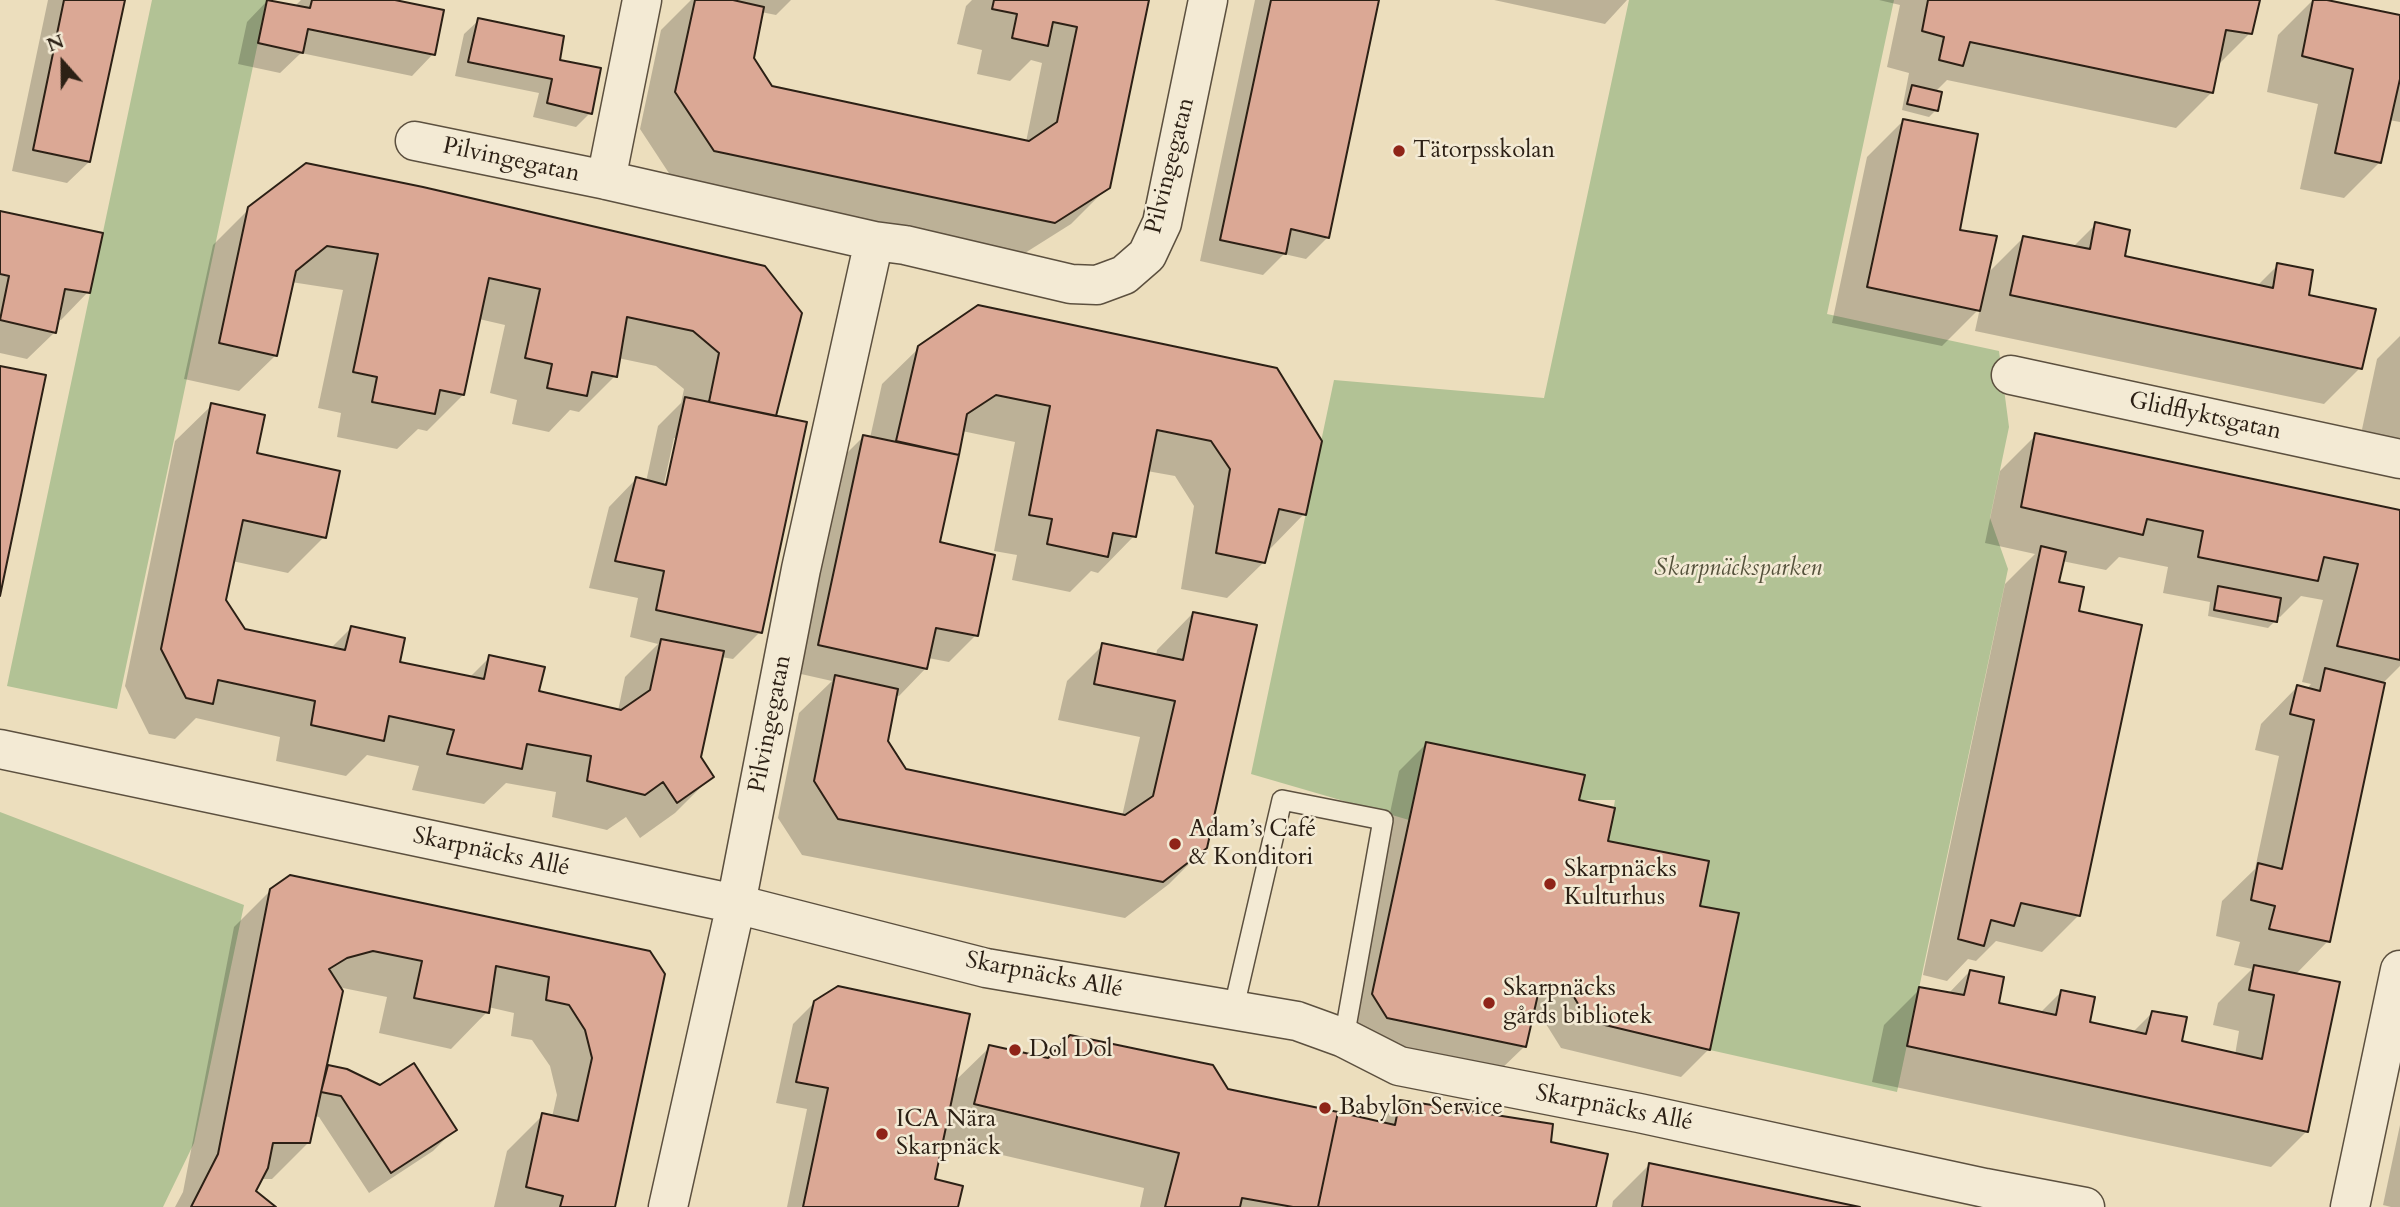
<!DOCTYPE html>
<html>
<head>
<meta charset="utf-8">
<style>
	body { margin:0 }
	#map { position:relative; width:2400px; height:1207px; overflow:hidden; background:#ecdebd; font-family:Cardo,serif }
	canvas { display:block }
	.north { position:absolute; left:28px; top:28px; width:70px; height:70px; -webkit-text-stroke:5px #f3ead4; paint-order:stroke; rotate:339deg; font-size:19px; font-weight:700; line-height:28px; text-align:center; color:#2c2015 }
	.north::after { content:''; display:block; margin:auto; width:24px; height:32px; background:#2c2015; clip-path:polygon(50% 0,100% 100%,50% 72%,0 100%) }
</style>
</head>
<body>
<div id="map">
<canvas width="2400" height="1207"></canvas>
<div class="north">N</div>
</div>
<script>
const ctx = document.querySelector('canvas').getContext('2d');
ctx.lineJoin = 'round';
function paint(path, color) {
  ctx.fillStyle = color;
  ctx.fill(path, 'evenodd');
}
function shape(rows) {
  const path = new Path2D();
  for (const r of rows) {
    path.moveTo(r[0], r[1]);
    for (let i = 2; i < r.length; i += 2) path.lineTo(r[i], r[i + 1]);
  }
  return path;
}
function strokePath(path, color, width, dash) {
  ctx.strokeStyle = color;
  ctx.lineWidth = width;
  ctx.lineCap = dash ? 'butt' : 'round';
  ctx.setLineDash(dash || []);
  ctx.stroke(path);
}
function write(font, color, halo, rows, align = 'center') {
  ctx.font = font + ' Cardo,serif';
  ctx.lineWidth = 5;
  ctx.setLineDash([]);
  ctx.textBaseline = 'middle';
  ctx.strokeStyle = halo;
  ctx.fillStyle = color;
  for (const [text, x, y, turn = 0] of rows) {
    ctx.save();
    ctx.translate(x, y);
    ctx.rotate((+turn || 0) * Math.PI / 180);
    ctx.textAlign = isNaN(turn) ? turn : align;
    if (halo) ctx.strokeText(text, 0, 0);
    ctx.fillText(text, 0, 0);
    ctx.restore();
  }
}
paint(shape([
	[152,0,267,0,117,709,7,686],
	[1629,0,1894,0,1827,314,1999,351,2009,427,1990,518,2008,569,1897,1092,1710,1050,1739,913,1700,906,1708,861,1608,841,1615,800,1579,800,1585,775,1426,742,1409,820,1251,774,1334,380,1544,398],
	[0,812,244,905,194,1143,163,1207,0,1207]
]), '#b2c295');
paint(shape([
	[48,0,123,0,89,162,67,183,12,171],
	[268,0,295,6,301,0,387,0,433,54,412,76,301,53,280,73,238,64,247,22],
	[691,0,791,0,776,15,761,12,752,59,771,87,1026,142,1042,63,1031,60,1010,81,977,74,982,50,957,44,966,6,972,0,1148,0,1108,187,1071,224,1017,258,678,187,640,129,661,30],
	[1255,0,1377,0,1328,237,1306,259,1284,254,1263,275,1200,261],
	[1494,0,1627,0,1605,24],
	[1879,0,2258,0,2250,33,2217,66,2212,92,2176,128,1947,80,1935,92,1936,110,1929,117,1902,110,1909,73,1887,67,1900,5],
	[2313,0,2400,17,2400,122,2389,120,2380,162,2344,198,2300,189,2318,104,2267,92,2278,35],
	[479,20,558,61,590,113,576,127,533,117,539,93,455,76,464,34],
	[1903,121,1958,231,1986,275,2024,237,2073,247,2096,224,2123,258,2257,286,2278,265,2307,297,2360,368,2324,404,1975,331,1980,308,1942,346,1832,323,1867,157],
	[250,208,764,267,774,417,760,632,733,659,721,657,699,757,711,777,675,813,640,838,626,817,607,830,552,817,556,792,506,783,484,804,412,790,419,766,367,755,346,776,276,761,280,737,196,718,175,739,149,734,125,686,175,441,212,405,324,537,288,573,232,561,224,600,244,630,330,649,351,628,398,663,469,678,490,657,537,692,618,711,625,677,658,644,630,637,638,598,589,588,609,507,636,479,646,482,658,426,681,403,684,389,656,366,618,358,615,376,579,412,570,410,549,432,512,424,517,400,490,393,505,325,479,319,463,395,427,431,418,429,397,449,337,437,341,413,318,408,343,290,291,282,276,355,239,391,184,379,213,245],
	[674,438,678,438,666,494,662,493],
	[0,214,88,292,61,320,57,319,55,332,27,359,0,353],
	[2400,336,2400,443,2361,434,2377,359],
	[919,348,1276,370,1304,514,1268,551,1264,562,1227,598,1181,589,1194,506,1175,476,1147,471,1134,536,1098,573,1091,571,1070,592,1012,580,1017,555,994,551,1015,442,962,431,938,544,976,635,949,662,928,658,926,668,899,696,895,695,886,741,905,770,1122,816,1140,737,1058,720,1067,681,1103,645,1156,656,1157,650,1193,613,1206,847,1169,884,1125,918,802,855,778,818,799,713,832,681,792,672,836,464,863,437,870,438,882,384],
	[2036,435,2400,512,2400,666,2383,683,2328,941,2295,975,2307,1131,2271,1167,1872,1082,1884,1025,1920,989,1948,994,1970,971,1997,1004,2040,1013,2062,991,2088,1023,2132,1033,2152,1013,2180,1043,2235,1055,2239,1031,2213,1025,2218,1003,2252,969,2234,965,2240,942,2216,936,2222,901,2255,869,2279,756,2255,750,2261,724,2297,687,2306,690,2311,684,2302,682,2323,600,2301,596,2280,617,2276,616,2275,621,2268,628,2208,616,2210,602,2163,593,2168,567,2119,557,2106,570,2062,561,2057,584,2077,613,2079,915,2042,952,1996,941,1976,961,1968,959,1947,981,1923,975,2005,584,2035,554,1985,543,2000,471],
	[1426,744,1577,801,1606,842,1698,907,1709,1049,1681,1077,1561,1048,1546,1024,1530,1020,1525,1046,1497,1073,1359,1045,1345,1022,1399,771],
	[271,890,649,953,614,1207,494,1207,507,1151,543,1115,552,1117,557,1095,550,1066,532,1040,511,1036,514,1013,488,1007,487,1012,451,1049,379,1033,387,997,338,987,324,1071,328,1067,455,1129,433,1151,369,1193,319,1117,314,1116,309,1142,272,1179,260,1179,254,1192,273,1207,175,1207,183,1192,234,927],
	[815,1002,954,1082,990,1047,1048,1060,1227,1091,1379,1123,1401,1101,1549,1144,1595,1207,1140,1207,1144,1188,942,1141,933,1181,956,1207,787,1207,807,1109,776,1103,793,1024],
	[2400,1125,2400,1207,2391,1207,2383,1205],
	[1650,1164,1851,1207,1612,1207,1613,1201]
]), '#0003');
const building = shape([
	[64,0,125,0,90,162,33,150,64,0],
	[267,0,310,8,312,0,395,0,444,10,435,55,308,29,303,53,258,43,267,0],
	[695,0,733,0,764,7,754,58,772,86,1029,141,1057,122,1077,27,1053,22,1048,46,1012,38,1017,14,992,9,994,0,1149,0,1110,188,1055,223,714,151,675,92,695,0],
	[1271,0,1379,0,1329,238,1291,229,1286,254,1220,240,1271,0],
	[1928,0,2260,0,2252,34,2226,30,2213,93,1970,42,1963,66,1939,60,1944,37,1922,31,1928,0],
	[2313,0,2327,0,2400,15,2400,79,2381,163,2335,153,2353,69,2302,56,2313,0],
	[478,18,564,36,560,60,601,68,592,114,547,103,552,79,468,62,478,18],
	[1912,85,1942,92,1938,111,1907,104,1912,85],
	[1903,119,1978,134,1960,230,1997,236,1980,311,1867,287,1903,119],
	[306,163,423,187,765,266,802,313,776,416,709,402,719,353,693,331,627,317,617,377,592,372,587,396,547,388,552,364,525,358,540,289,489,278,464,395,440,390,435,414,372,402,377,377,353,372,378,254,327,246,296,271,277,356,219,343,248,207,306,163],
	[0,211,103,233,90,293,65,289,56,333,0,320,9,276,0,274,0,211],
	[2095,222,2130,230,2125,256,2273,288,2277,263,2313,270,2309,295,2376,309,2362,369,2010,295,2023,236,2090,249,2095,222],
	[978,305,1277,368,1322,441,1306,515,1279,509,1265,563,1216,553,1230,469,1211,441,1157,430,1136,537,1113,533,1108,557,1047,544,1052,519,1029,515,1050,406,996,395,967,414,959,455,896,441,918,346,978,305],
	[0,366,46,375,0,596,0,366],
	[685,397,807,422,762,633,656,610,664,571,615,561,636,477,666,485,685,397],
	[211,403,265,415,257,453,340,471,326,538,243,520,226,600,245,629,345,650,351,626,405,638,400,662,484,679,489,655,545,667,539,691,621,710,650,690,661,639,724,651,701,757,714,777,677,803,663,782,645,795,587,781,591,756,527,744,522,769,447,754,454,730,389,716,384,741,311,725,315,701,218,680,213,704,186,698,161,649,211,403],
	[2035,433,2400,510,2400,660,2337,646,2358,564,2324,557,2318,581,2198,557,2203,531,2147,519,2143,535,2021,507,2035,433],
	[863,435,959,455,940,542,995,555,978,636,936,628,927,669,818,645,863,435],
	[2041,546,2066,552,2059,582,2084,587,2079,611,2142,625,2080,916,2021,903,2014,926,1991,920,1984,946,1958,939,2041,546],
	[2218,586,2281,598,2277,622,2214,610,2218,586],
	[1193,612,1257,625,1207,848,1163,882,838,819,814,781,835,675,898,689,888,741,906,769,1125,815,1153,796,1175,701,1094,684,1102,643,1183,660,1193,612],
	[2325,668,2385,683,2330,942,2269,929,2275,906,2251,900,2258,863,2282,869,2314,720,2290,714,2297,685,2320,691,2325,668],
	[1426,742,1585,775,1579,800,1615,808,1608,841,1709,861,1700,906,1739,913,1710,1050,1588,1021,1574,997,1539,990,1526,1047,1387,1018,1372,994,1426,742],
	[290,875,650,951,665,974,615,1207,560,1207,563,1196,526,1187,542,1113,578,1121,592,1058,585,1030,569,1005,546,1000,549,977,496,966,489,1013,414,998,422,961,373,951,347,958,329,969,343,991,310,1143,273,1143,268,1168,256,1191,276,1207,191,1207,218,1154,270,889,290,875],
	[2254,965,2340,982,2308,1132,1907,1046,1919,987,1964,995,1970,970,2004,977,1999,1003,2056,1015,2061,990,2095,997,2090,1022,2146,1034,2152,1011,2187,1017,2182,1041,2262,1059,2274,995,2249,990,2254,965],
	[838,986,970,1014,935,1179,963,1186,958,1207,803,1207,828,1088,796,1082,814,1001,838,986],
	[1070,1035,1213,1065,1228,1089,1338,1112,1318,1207,1293,1207,1242,1198,1240,1207,1165,1207,1179,1153,974,1104,989,1045,1048,1058,1070,1035],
	[414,1063,457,1130,391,1173,341,1096,321,1092,328,1065,347,1069,380,1085,414,1063],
	[1400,1100,1553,1124,1551,1142,1608,1154,1596,1207,1318,1207,1338,1112,1395,1125,1400,1100],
	[1649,1163,1860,1207,1642,1207,1649,1163]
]);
paint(building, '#dba895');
strokePath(building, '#2c2015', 2);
const service = shape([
	[1233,1011,1282,800,1383,820,1344,1038]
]);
const minor = shape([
	[415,141,606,180,874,241,905,245,1071,284,1097,285,1124,275,1147,255,1162,223,1208,0],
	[606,180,642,0],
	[2011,375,2400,459],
	[0,749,736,904,986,968,1297,1021,1344,1038,1399,1066,1639,1113,1985,1188,2085,1207],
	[668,1207,736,904,801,569,874,241],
	[2350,1207,2400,970]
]);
strokePath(service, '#5c503f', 22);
strokePath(minor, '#5c503f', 41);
strokePath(service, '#f3ead4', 19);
strokePath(minor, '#f3ead4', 38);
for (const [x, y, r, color] of [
	[1399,151,7,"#8f2418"],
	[1175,844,7,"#8f2418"],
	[1550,884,7,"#8f2418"],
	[1489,1003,7,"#8f2418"],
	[1015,1050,7,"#8f2418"],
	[1325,1108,7,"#8f2418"],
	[882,1134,7,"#8f2418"]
]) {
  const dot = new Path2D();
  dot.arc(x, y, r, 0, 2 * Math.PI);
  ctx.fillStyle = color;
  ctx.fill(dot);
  strokePath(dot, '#f3ead4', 2.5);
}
write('24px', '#2c2015', '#f3ead4', [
	["Tätorpsskolan",1413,151],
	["Adam’s Café",1189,830],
	["& Konditori",1189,858],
	["Skarpnäcks",1564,870],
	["Kulturhus",1564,898],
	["Skarpnäcks",1503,989],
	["gårds bibliotek",1503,1017],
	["Dol Dol",1029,1050],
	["Babylon Service",1339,1108],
	["ICA Nära",896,1120],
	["Skarpnäck",896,1148]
], 'left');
write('24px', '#2c2015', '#f3ead4', [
	["Pilvingegatan",511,161,12],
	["Pilvingegatan",1171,166,-76],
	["Glidflyktsgatan",2205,417,12],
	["Pilvingegatan",771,724,-79],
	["Skarpnäcks Allé",491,853,12],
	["Skarpnäcks Allé",1044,976,11],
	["Skarpnäcks Allé",1614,1109,11]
]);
write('italic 24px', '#54513b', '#f3ead4', [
	["Skarpnäcksparken",1738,569]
]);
</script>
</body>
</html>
